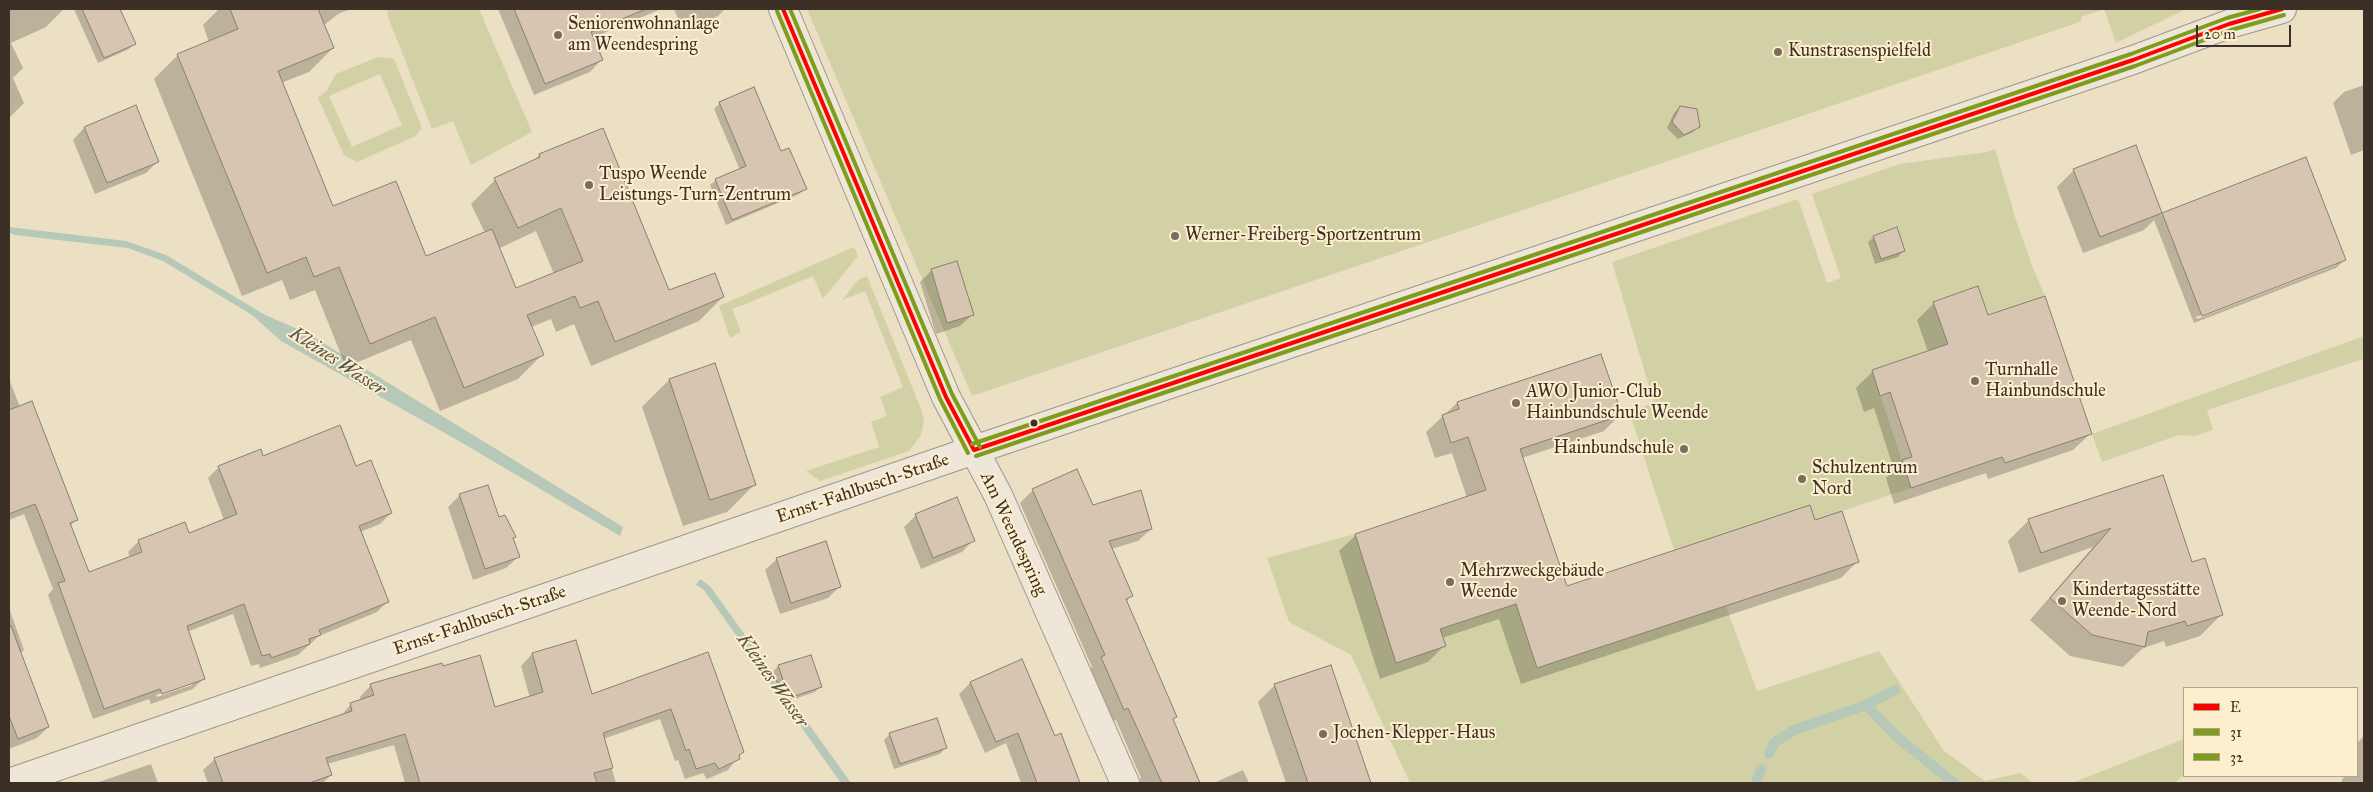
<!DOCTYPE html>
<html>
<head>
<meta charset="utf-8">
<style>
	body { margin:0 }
	#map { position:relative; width:2373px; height:792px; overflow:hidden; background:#ebdfc4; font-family:"IM FELL Great Primer",serif }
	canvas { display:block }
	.frame { position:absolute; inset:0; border:10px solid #3c3026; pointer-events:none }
	.legend { position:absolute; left:2183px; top:687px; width:175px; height:90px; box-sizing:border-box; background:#fdeece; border:1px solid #b0a28b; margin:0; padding:6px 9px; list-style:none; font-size:15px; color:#3c3026 }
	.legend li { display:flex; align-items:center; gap:10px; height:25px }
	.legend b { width:25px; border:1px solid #b0a28b }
	.scale { position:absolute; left:2196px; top:25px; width:95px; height:22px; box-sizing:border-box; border:2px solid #3c3026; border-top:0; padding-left:6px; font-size:15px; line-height:18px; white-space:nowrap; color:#3c3026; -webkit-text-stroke:4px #fdeece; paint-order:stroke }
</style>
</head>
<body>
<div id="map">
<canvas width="2373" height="792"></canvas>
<div class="frame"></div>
<ul class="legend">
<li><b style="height:6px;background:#f00"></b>E</li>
<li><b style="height:6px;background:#7e9d1d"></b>31</li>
<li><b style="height:6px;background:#7e9d1d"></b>32</li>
</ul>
<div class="scale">20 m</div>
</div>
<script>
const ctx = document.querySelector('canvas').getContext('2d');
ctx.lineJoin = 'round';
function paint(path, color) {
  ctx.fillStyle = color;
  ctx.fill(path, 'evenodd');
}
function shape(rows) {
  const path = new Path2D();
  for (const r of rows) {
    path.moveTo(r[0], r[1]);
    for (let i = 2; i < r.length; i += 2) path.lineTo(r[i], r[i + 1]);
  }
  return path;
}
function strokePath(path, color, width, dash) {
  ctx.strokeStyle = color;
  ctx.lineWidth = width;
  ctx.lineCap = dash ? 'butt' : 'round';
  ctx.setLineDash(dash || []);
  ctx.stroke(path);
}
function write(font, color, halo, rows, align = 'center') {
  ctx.font = font + ' "IM FELL Great Primer",serif';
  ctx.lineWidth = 4;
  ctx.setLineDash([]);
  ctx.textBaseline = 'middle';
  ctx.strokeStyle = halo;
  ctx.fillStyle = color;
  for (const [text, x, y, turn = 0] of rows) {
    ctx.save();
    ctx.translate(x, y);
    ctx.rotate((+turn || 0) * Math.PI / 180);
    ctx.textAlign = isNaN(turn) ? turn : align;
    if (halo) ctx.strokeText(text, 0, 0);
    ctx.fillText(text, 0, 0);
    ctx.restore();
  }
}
paint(shape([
	[387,9,479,9,532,132,471,165,453,121,432,129,388,17],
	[807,9,2186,9,2116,43,2104,9,2081,17,2081,21,2065,27,972,396],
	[378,57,394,59,422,128,416,136,357,162,344,155,318,98,327,90,336,74],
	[380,74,402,125,352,147,329,96],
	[1995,149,2016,220,2033,268,2045,296,1987,315,1978,287,1934,301,1948,345,1872,370,1911,488,1815,520,1810,505,1674,550,1629,411,1654,403,1612,262,1798,199,1827,283,1841,278,1812,194,1900,164,1987,152],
	[854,247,858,256,823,299,813,276,743,305,732,309,741,332,730,338,719,306],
	[867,276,921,409,924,419,921,435,909,451,820,481,806,471,879,447,871,422,887,416,880,397,903,387,865,291,842,300,859,279],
	[2364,336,2363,359,2207,410,2213,430,2195,436,2179,435,2102,462,2092,434],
	[1355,534,1397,663,1446,646,1440,629,1535,597,1525,631,1537,668,1726,606,1757,691,1879,651,1944,751,1985,781,2020,773,2033,783,1410,783,1351,655,1289,622,1267,558],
	[2184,739,2184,774,2175,783,2072,783]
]), '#d2d1a6');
paint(shape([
	[9,227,126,241,166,255,265,315,307,333,623,527,620,536,459,441,281,341,252,315,163,261,128,248,15,235,9,233],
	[700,579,710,586,851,783,841,783,704,590,696,585]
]), '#b6c8b8');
paint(shape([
	[9,9,64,9,46,27,11,43,23,68,13,78,24,103,9,118],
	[74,9,119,9,134,44,129,49,98,63],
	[219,9,351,9,338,14,323,26,333,48,309,72,281,83,332,208,426,258,485,233,471,204,495,180,532,163,539,155,603,129,668,291,723,297,699,321,591,366,574,324,556,332,551,319,531,327,542,355,518,379,440,411,411,340,346,367,315,290,290,300,282,280,242,296,154,79,178,55,209,42,203,25],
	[536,231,554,274,515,290,498,249],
	[498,9,661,9,592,38,601,60,590,72,534,95],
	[674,9,725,9,718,16,683,31],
	[2364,85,2364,150,2351,155,2333,103,2344,92],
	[720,103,780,153,805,189,799,194,726,225,710,185,716,180,740,170,714,109],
	[135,107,158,161,146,173,95,194,73,140,84,128],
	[1680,107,1698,126,1693,132,1678,139,1667,128,1674,113],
	[2135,146,2161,215,2305,159,2344,260,2336,268,2194,323,2154,220,2144,230,2083,253,2057,187,2074,170],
	[2336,263,2336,265,2197,319,2196,317],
	[1874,237,1903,251,1898,257,1875,264,1868,242],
	[932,270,972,315,960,326,936,334,920,282],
	[1934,303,2090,434,2073,450,1988,479,1986,473,1894,504,1886,478,1894,470,1874,408,1864,412,1856,388,1873,371,1928,352,1917,320],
	[9,379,20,407,76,520,70,526,88,573,130,558,128,552,139,541,188,535,224,520,208,478,219,467,263,457,356,467,391,513,380,524,360,532,387,602,377,612,319,636,298,655,260,668,259,664,251,666,233,614,187,632,204,678,193,689,151,704,149,699,93,719,48,595,53,589,24,514,9,520],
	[139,545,141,545,144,558],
	[192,682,192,685,157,697,156,695],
	[669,380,754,485,727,512,683,526,642,407],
	[1457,403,1620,415,1604,431,1522,458,1566,587,1814,521,1857,562,1841,578,1521,684,1499,619,1442,638,1444,646,1428,662,1380,679,1339,551,1356,535,1467,498,1452,453,1435,458,1426,432],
	[1076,471,1092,507,1151,529,1138,541,1111,549,1131,596,1126,602,1175,717,1172,720,1199,783,1141,783,1139,780,1141,778,1116,720,1111,722,1089,671,1092,667,1020,503,1032,491],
	[2162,476,2192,563,2221,615,2200,636,2166,647,2164,641,2143,648,2123,667,2070,656,2030,620,2093,547,2019,573,2008,541,2029,520],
	[460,495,498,518,515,537,512,540,518,557,506,568,473,580,448,507],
	[916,515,973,540,962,552,921,569,904,527],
	[777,559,839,587,828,598,780,614,765,570],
	[9,608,24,650,20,654,48,727,37,738,9,749],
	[532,654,591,695,707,654,743,751,728,770,707,779,703,773,685,779,678,760,675,761,660,719,603,739,616,783,523,783,517,761,457,783,405,783,394,745,327,764,331,775,323,783,208,783,203,770,215,759,340,717,351,704,361,701,360,697,371,685,494,709,530,698,521,666],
	[810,656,820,687,815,692,783,703,773,672,778,666],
	[970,683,1055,737,1060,735,1080,783,1021,783,1006,743,985,753,959,694],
	[1275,685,1343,770,1315,783,1286,783,1258,702],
	[890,734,945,748,940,754,894,769,884,740],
	[2363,737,2364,738,2364,783,2341,783,2344,776,2357,776,2357,743],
	[151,764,158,783,96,783],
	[1243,770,1249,783,1215,783,1218,781]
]), '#0003');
strokePath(shape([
	[1866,705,1896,736,1954,783],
	[1769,754,1774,743,1794,730,1866,705,1895,690],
	[1756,783,1761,769]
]), '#b6c8b8', 10);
const building = shape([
	[82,9,120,9,136,44,104,58,82,9],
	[230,9,318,9,334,48,278,71,333,206,396,181,426,256,492,229,516,288,583,261,561,208,518,228,494,178,540,157,539,154,603,128,669,290,715,273,724,297,615,342,598,301,580,308,575,296,527,315,544,355,464,388,435,317,370,344,339,267,314,277,306,257,267,273,177,54,238,29,230,9],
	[514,9,646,9,591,32,603,60,545,84,514,9],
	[754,87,781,151,789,148,807,189,732,220,715,179,746,166,719,102,754,87],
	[136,105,159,162,107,183,84,127,136,105],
	[1680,106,1697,109,1700,127,1684,135,1672,122,1680,106],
	[2136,145,2162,213,2100,237,2073,169,2136,145],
	[2306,157,2346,260,2202,316,2162,213,2306,157],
	[1897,227,1905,251,1881,259,1873,236,1897,227],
	[957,261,974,315,947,323,931,269,957,261],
	[1978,286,1988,315,2045,296,2092,434,2005,463,2002,457,1911,488,1902,460,1912,457,1890,392,1880,396,1872,370,1948,344,1933,302,1978,286],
	[1601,354,1622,415,1520,449,1567,586,1810,505,1815,520,1842,511,1859,562,1537,668,1516,604,1440,629,1446,646,1396,663,1355,534,1486,490,1468,437,1451,443,1442,415,1459,409,1457,402,1601,354],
	[715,363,756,485,710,500,669,379,715,363],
	[32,401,78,520,70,523,89,572,142,552,138,540,185,522,189,533,237,514,218,466,261,449,263,456,340,425,356,466,371,460,392,513,359,526,389,602,319,630,321,635,309,639,310,644,271,658,270,654,262,656,244,604,187,626,205,679,162,694,160,689,104,709,58,583,65,581,40,516,35,504,9,514,9,410,32,401],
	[1077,469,1093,505,1141,490,1152,529,1109,541,1133,596,1126,599,1177,717,1173,719,1200,783,1162,783,1128,708,1124,710,1101,657,1105,655,1032,489,1077,469],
	[2163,475,2192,562,2205,558,2223,615,2187,626,2185,621,2148,632,2145,647,2092,635,2050,598,2111,528,2041,553,2028,519,2163,475],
	[488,485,499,517,505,515,516,537,513,538,520,557,485,569,459,494,488,485],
	[957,497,975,541,933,558,915,514,957,497],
	[826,541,841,587,791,603,776,558,826,541],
	[11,626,49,727,18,739,9,716,9,627,11,626],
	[576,640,592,694,708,652,744,752,739,755,740,759,719,769,715,763,696,769,689,749,686,751,671,709,603,733,613,768,594,773,597,783,420,783,405,734,326,758,332,775,309,783,223,783,214,758,352,711,350,703,374,695,370,684,442,663,443,666,480,655,495,707,543,692,532,653,576,640],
	[811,655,822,687,789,698,778,665,811,655],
	[1022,659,1055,736,1061,733,1080,783,1037,783,1018,733,996,742,970,682,1022,659],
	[1331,665,1371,783,1308,783,1274,684,1331,665],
	[937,718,947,748,900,764,889,733,937,718]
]);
paint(building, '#d7c5b2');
strokePath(building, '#877f71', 1);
const minor = shape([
	[783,9,946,397,998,495,1125,783],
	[9,783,974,450,2133,60,2229,24,2282,9]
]);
strokePath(minor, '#9f9686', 30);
strokePath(minor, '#eee7d9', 28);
strokePath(shape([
	[783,9,946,397,974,450],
	[974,450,2133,60,2229,24,2282,9]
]), '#f00', 4);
strokePath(shape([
	[777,11,940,399,968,453],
	[976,456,2135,66,2231,30,2284,15]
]), '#7e9d1d', 4);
strokePath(shape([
	[790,9,952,394,980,447],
	[972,444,2131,54,2227,18,2260,9]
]), '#7e9d1d', 4);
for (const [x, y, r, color] of [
	[558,35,5,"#796d5d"],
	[1778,52,5,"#796d5d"],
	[589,185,5,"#796d5d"],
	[1175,236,5,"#796d5d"],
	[1975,381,5,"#796d5d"],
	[1516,403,5,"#796d5d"],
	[1034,423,4.5,"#3c3026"],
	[1684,449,5,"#796d5d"],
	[1802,479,5,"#796d5d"],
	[1450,582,5,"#796d5d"],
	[2062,601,5,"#796d5d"],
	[1323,734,5,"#796d5d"]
]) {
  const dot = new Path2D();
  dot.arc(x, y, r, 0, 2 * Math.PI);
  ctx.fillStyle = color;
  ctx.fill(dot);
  strokePath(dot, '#fdeece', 2);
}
write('18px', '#3c3026', '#fdeece', [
	["Seniorenwohnanlage",568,25],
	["am Weendespring",568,46],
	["Kunstrasenspielfeld",1788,52],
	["Tuspo Weende",599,175],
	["Leistungs-Turn-Zentrum",599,196],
	["Werner-Freiberg-Sportzentrum",1185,236],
	["Turnhalle",1985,371],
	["Hainbundschule",1985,392],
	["AWO Junior-Club",1526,393],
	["Hainbundschule Weende",1526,414],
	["Hainbundschule",1674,449,"right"],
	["Schulzentrum",1812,469],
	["Nord",1812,490],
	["Mehrzweckgebäude",1460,572],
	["Weende",1460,593],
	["Kindertagesstätte",2072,591],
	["Weende-Nord",2072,612],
	["Jochen-Klepper-Haus",1333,734]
], 'left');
write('18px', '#3c3026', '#fdeece', [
	["Ernst-Fahlbusch-Straße",863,489,-19],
	["Am Weendespring",1013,534,65],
	["Ernst-Fahlbusch-Straße",480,621,-19]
]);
write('italic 19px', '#555449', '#fdeece', [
	["Kleines Wasser",337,362,33],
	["Kleines Wasser",772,681,55]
]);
</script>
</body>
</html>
